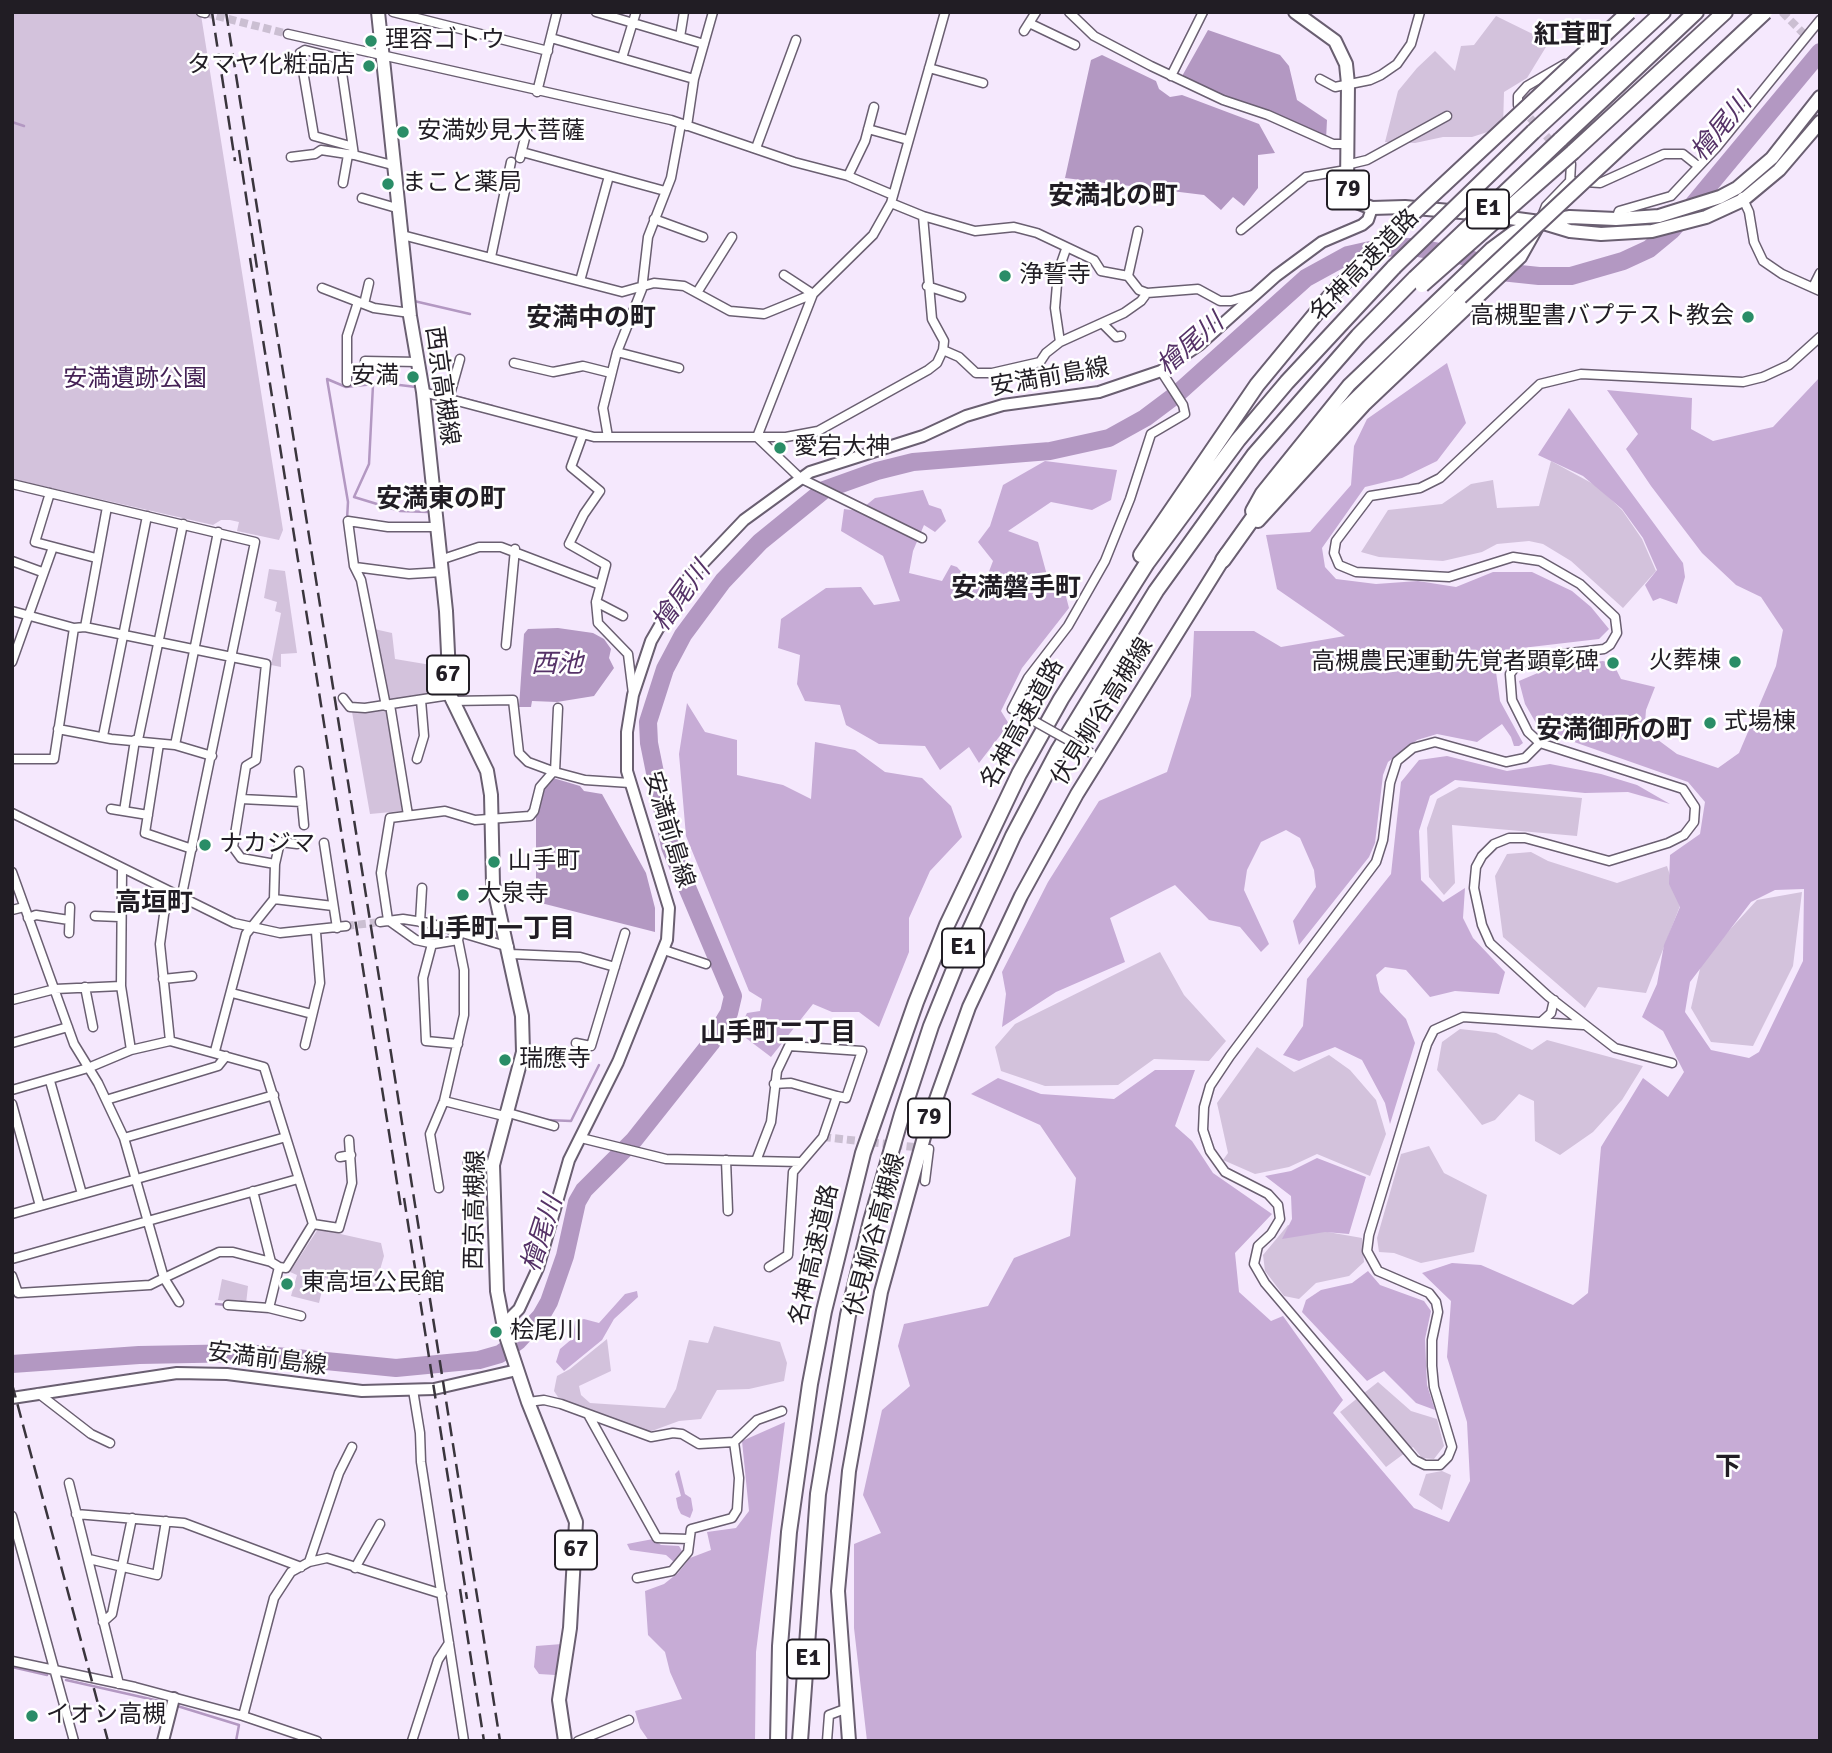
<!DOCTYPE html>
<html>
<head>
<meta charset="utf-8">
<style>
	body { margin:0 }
	#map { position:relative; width:1832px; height:1753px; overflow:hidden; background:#f5e8fd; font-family:Signika,sans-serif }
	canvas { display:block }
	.frame { position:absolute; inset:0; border:14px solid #211d24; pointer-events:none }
</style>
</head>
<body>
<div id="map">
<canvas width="1832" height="1753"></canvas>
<div class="frame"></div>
</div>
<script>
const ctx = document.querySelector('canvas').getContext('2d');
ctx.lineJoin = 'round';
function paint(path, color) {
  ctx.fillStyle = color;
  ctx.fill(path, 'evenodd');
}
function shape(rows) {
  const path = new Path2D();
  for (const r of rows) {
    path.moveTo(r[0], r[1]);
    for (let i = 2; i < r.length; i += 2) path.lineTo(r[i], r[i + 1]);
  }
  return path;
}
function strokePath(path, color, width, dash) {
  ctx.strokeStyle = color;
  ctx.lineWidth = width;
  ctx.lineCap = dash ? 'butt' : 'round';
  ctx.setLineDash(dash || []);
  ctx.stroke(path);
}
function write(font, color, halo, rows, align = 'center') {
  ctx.font = font + ' Signika,"Noto Sans JP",sans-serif';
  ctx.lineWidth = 5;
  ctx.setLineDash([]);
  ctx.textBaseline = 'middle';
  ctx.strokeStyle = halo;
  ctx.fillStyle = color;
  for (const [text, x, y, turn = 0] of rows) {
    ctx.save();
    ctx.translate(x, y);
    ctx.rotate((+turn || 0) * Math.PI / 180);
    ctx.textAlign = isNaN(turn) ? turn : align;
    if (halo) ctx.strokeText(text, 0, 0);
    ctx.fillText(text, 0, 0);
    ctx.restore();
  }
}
paint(shape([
	[12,12,190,12,201,15,283,530,279,540,237,531,239,522,230,520,221,520,213,525,12,479],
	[1496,16,1549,42,1527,78,1504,92,1503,127,1472,137,1443,137,1415,143,1385,142,1398,91,1417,68,1435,51,1455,71,1461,46,1474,45],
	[1551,461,1597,486,1622,510,1642,539,1656,571,1623,608,1571,561,1543,544,1529,541,1497,544,1482,552,1443,561,1379,557,1361,552,1388,510,1442,504,1471,484,1493,480,1497,508,1539,506],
	[269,569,285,571,297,653,281,654,281,667,271,665,281,613,275,611,277,602,264,598],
	[374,629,392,633,395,659,443,667,444,694,390,703],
	[387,709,402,811,370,814,352,712],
	[1459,787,1582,798,1577,836,1452,825,1455,883,1444,895,1429,877,1427,828,1437,799],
	[1531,852,1548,861,1617,883,1667,866,1680,906,1646,993,1598,987,1585,1008,1503,937,1495,876,1507,854],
	[1802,892,1793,966,1753,1046,1711,1042,1691,1008,1702,960,1757,900],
	[1160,952,1184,995,1226,1041,1209,1061,1154,1059,1118,1085,1045,1086,1001,1071,995,1047,1015,1024],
	[1460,1029,1496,1033,1532,1050,1547,1040,1643,1066,1622,1100,1593,1132,1560,1155,1535,1141,1534,1101,1519,1094,1495,1120,1482,1125,1437,1070,1442,1042],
	[1257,1047,1294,1072,1329,1055,1350,1070,1376,1100,1386,1134,1370,1176,1317,1154,1289,1167,1255,1174,1223,1160,1228,1153,1217,1103],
	[1429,1146,1444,1173,1487,1195,1474,1252,1421,1263,1394,1253,1379,1252,1377,1238,1401,1154],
	[1288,1225,1362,1238,1364,1262,1349,1276,1316,1283,1299,1299,1284,1296,1265,1271,1263,1255],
	[318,1229,381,1243,384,1256,375,1287,325,1278,319,1303,291,1296,297,1275,290,1272],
	[222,1279,248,1286,246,1304,218,1300],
	[714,1326,780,1342,787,1363,784,1381,749,1389,717,1390,701,1419,679,1421,649,1432,560,1400,554,1391,557,1376,570,1369,607,1339,611,1371,579,1386,581,1395,590,1403,665,1408,676,1389,689,1340,708,1343],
	[1378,1382,1411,1411,1437,1419,1444,1446,1434,1459,1422,1458,1413,1447,1386,1467,1340,1412],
	[1442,1471,1451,1475,1442,1510,1419,1495,1426,1474]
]), '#d3c2dc');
paint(shape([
	[1447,363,1466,423,1437,461,1402,478,1365,487,1322,548,1325,567,1336,579,1376,584,1418,581,1456,587,1493,572,1532,572,1572,591,1591,607,1609,629,1599,639,1522,648,1505,658,1496,672,1500,701,1523,743,1519,746,1514,746,1511,737,1502,724,1477,742,1437,734,1417,740,1388,762,1383,775,1375,843,1369,857,1299,945,1293,921,1316,887,1314,870,1300,838,1286,830,1261,842,1247,870,1244,890,1269,944,1261,952,1240,927,1209,920,1175,885,1110,918,1125,962,1056,992,1002,1027,1006,994,1002,972,1048,882,1099,801,1167,772,1191,696,1194,631,1254,631,1281,647,1345,636,1277,589,1266,535,1310,532,1351,485,1354,446,1367,419],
	[1820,377,1820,1741,867,1741,854,1628,854,1544,881,1533,863,1495,882,1410,910,1386,898,1346,904,1324,988,1306,1014,1258,1070,1236,1076,1178,1040,1125,971,1094,998,1078,1041,1094,1114,1099,1155,1070,1195,1070,1175,1126,1192,1141,1213,1173,1272,1214,1235,1253,1239,1292,1271,1321,1283,1316,1343,1400,1333,1413,1414,1508,1449,1522,1470,1481,1467,1422,1447,1357,1451,1301,1422,1273,1452,1263,1481,1265,1573,1305,1588,1293,1601,1147,1643,1078,1668,1097,1684,1072,1663,1031,1642,1017,1657,984,1664,945,1680,907,1669,884,1670,855,1700,834,1705,802,1688,782,1540,730,1525,704,1519,681,1554,666,1603,661,1614,665,1621,679,1655,687,1646,710,1645,723,1650,734,1677,754,1718,768,1739,753,1776,666,1783,630,1761,597,1736,585,1702,553,1651,486,1626,449,1638,434,1607,390,1692,398,1691,429,1713,441,1773,427],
	[1804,889,1803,961,1759,1052,1749,1058,1711,1050,1685,1012,1690,982,1751,902,1775,890],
	[1569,408,1683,563,1685,577,1677,604,1660,598,1653,601,1645,585,1657,570,1643,538,1622,509,1583,476,1538,455],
	[1045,461,1117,470,1111,500,1092,510,1051,502,1008,531,1038,542,1048,579,1064,589,1069,608,1022,668,1001,711,1009,724,979,763,969,747,940,770,925,746,879,744,846,725,840,705,805,701,797,684,800,655,778,648,781,619,826,588,861,587,874,605,900,601,883,556,841,531,844,509,859,511,875,498,923,490,929,505,941,509,946,521,935,532,924,525,913,551,909,573,942,581,951,565,957,567,965,576,985,582,993,561,978,542,990,526,1003,485],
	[687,703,705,732,737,740,737,775,783,785,811,799,815,742,855,750,885,772,922,778,951,806,962,837,930,871,909,918,909,952,879,1027,859,1012,832,1012,813,1004,771,1057,738,1032,747,1013,760,1011,762,999,749,991,686,836,679,754],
	[1447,756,1507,771,1550,764,1601,774,1637,785,1670,804,1628,792,1585,793,1455,780,1430,796,1419,831,1421,880,1443,902,1465,888,1463,918,1473,938,1505,972,1499,994,1455,991,1430,997,1406,970,1385,967,1376,975,1380,992,1406,1019,1415,1043,1390,1124,1385,1103,1362,1060,1335,1047,1299,1061,1283,1055,1303,1026,1307,979,1391,874,1401,782,1419,760],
	[1317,1158,1366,1177,1349,1234,1325,1232,1282,1239,1292,1219,1291,1196,1265,1176,1291,1171],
	[1368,1271,1380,1285,1424,1301,1431,1311,1425,1339,1427,1385,1435,1410,1416,1403,1384,1371,1367,1381,1302,1312,1306,1300,1321,1290,1352,1283],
	[637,1291,638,1297,614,1319,602,1340,564,1371,556,1362,560,1349,573,1338,575,1321,584,1319,599,1323,625,1294],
	[785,1422,756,1652,755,1741,649,1741,640,1728,635,1711,682,1699,670,1672,665,1652,648,1635,645,1591,664,1584,678,1573,690,1558,711,1550,707,1532,736,1528,749,1511,742,1441],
	[679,1470,685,1494,691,1498,693,1510,690,1518,681,1514,678,1508,676,1498,681,1496,675,1474],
	[653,1539,661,1545,679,1546,682,1551,680,1559,674,1562,666,1555,630,1550,627,1544],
	[562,1644,555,1675,539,1674,534,1667,536,1646]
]), '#c7acd6');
paint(shape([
	[1208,30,1280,55,1289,66,1297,100,1327,120,1326,140,1181,78],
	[1102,55,1156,81,1159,89,1170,97,1182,95,1259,124,1275,153,1258,155,1258,188,1244,206,1233,197,1221,210,1204,195,1065,178,1091,60],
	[558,628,593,633,604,639,611,649,609,658,614,668,594,696,557,702,532,701,531,707,519,707,524,634,528,629],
	[553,778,580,786,584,791,602,794,646,873,655,908,655,932,541,903,536,897,536,811,541,792]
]), '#b398c2');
strokePath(shape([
	[12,122,24,126],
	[414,301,470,314],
	[327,379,348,502,347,519],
	[327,379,346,387,383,383,416,387],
	[373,385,369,464,354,497,400,511,428,512],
	[438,392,493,406],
	[547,1120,571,1121,599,1065],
	[216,1304,227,1305],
	[12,1667,47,1675],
	[66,1680,168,1703],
	[174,1705,239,1725,236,1741]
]), '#b398c2', 2.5);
strokePath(shape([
	[12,1364,139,1355,246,1353,396,1368,479,1360,500,1354,518,1341,541,1316,549,1302,565,1256,577,1202,584,1190,634,1140,711,1043,729,1013,733,996,670,847,649,743,648,722,665,669,683,635,723,581,760,542,824,490,877,471,913,462,1050,451,1109,438,1145,418,1177,394,1306,278,1348,255,1379,248,1412,247,1463,256,1501,272,1539,276,1571,276,1623,261,1649,249,1672,230,1820,52]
]), '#b398c2', 18);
strokePath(shape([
	[1782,12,1806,36],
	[205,13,288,34],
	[1522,109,1567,159],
	[346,926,380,922],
	[823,1137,923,1148]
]), '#cbbfd2', 8, [8, 4]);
const street = shape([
	[201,12,205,13],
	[393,12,548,51],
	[596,12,704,44],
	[1069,12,1094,36,1151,66,1223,100,1268,115,1333,144,1346,144],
	[1029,23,1075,45],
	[1024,31,1036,12],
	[288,34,671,120,794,162,848,176,893,195],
	[680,37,684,12],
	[551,38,694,79],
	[622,58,636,12],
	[929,68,983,83],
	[1171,76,1203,12],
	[1320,79,1335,87,1370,80,1381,75,1397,64,1411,44,1420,12],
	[537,92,557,12],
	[1518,105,1518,96,1527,86,1565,64],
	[687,126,694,79,713,12],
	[868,129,908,140],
	[350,146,314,136,300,53,305,50,340,59,354,155,396,166],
	[756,148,796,40],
	[522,152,665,191],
	[291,157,315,154,321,150,354,155],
	[520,158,527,130],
	[1346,165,1367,160,1447,116],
	[848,176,865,141,874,107],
	[1570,181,1600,183,1664,154,1683,154,1698,166],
	[343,183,348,155],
	[1742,197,1749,212,1754,242,1763,261,1782,274,1820,291],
	[362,198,400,209],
	[923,216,975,231,1014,227,1037,233,1094,260,1101,271,1128,276,1139,290,1147,293],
	[1542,216,1546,206,1570,181,1571,164],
	[654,219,703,237],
	[1616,219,1619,211,1671,196,1716,148,1820,20],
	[1241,230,1306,177,1346,170],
	[406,236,622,292,654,283,684,286,730,311,764,314,813,294,873,235,891,203,945,12],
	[491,257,511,162],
	[784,275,813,294],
	[1128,276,1138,231],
	[580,281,609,176],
	[927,286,961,297],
	[1813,287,1820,273],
	[322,288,374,308,410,313],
	[698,291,732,237],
	[364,304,369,283],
	[1103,324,1116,337,1121,336],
	[1060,342,1055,308,1058,272,1066,249],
	[943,350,959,357,976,373,992,373,1040,362,1046,353,1060,342,1124,313,1141,301,1147,293,1198,289,1220,301,1231,301,1256,294],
	[617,352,679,368],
	[365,361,418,362],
	[514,363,553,372,583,366,611,373],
	[347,382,347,336,358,302],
	[423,392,594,437,786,437,818,431,928,370,937,363,943,350,944,341,932,319,923,216,891,203],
	[449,398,460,359],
	[583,434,571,467,600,491,584,514,569,544,606,565,596,602,623,616],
	[608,437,603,408,617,352,642,289,648,237,671,178,681,124],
	[757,437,800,478,922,538],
	[757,437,813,294],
	[12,484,255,542,181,899],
	[50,493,35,542,96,558],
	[440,560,479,547,501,547,598,584],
	[12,561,42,572],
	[355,567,409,574,442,572],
	[596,602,598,623,628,654,633,694],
	[12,611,74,628,85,627,266,664,256,760,246,766,233,847,241,858,275,864],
	[85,627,107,507],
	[506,645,515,549],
	[12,662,53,547],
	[343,698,350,707,365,708,450,695],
	[451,701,513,700,519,753,528,762,555,772],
	[390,705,408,815],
	[386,706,361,580,354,566,348,521,388,527,437,527],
	[558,708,555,772,585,780,630,783],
	[1018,712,1012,709,1028,678,1068,626,1105,561,1130,499,1151,434,1185,414,1183,405,1161,371],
	[58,729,111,739,175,745,212,756],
	[103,736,147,516],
	[138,740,183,524],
	[1540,743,1525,758,1506,762,1435,742,1413,748,1397,761,1390,783,1383,840,1376,862,1230,1056,1210,1086,1204,1107,1203,1130,1210,1151,1225,1172,1268,1194,1278,1205,1280,1219,1271,1234,1258,1246,1254,1264,1265,1283,1415,1460,1425,1465,1440,1465,1448,1457,1452,1447,1434,1387,1432,1366,1432,1340,1438,1312,1436,1302,1429,1293,1378,1271,1367,1251,1369,1235,1427,1044,1434,1030,1463,1017,1583,1025],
	[159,744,145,833,192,849],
	[175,745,218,532],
	[12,759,54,759,74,628],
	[417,759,424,736,421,700],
	[299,771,304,825],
	[241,799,302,802],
	[111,809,148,815],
	[124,811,135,740],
	[12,813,234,923,280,933,346,926],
	[324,843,337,928],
	[122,870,121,986,131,1050],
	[12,872,74,1044,98,1083,124,1138,164,1278,219,1252,233,1252,271,1262],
	[167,893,160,944,170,1041],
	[274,899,333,906],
	[12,910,24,907],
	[95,916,119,917],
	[28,918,36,915,69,920],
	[380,922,403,919,429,923,509,947],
	[420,922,422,888],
	[69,933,70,907],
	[458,940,434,944,416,940,388,920,381,873,390,818,445,811,475,820,530,816,534,811,540,787,553,772],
	[432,944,423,978,426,1041,458,1044],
	[664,950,706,964],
	[511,954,580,957,615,967],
	[163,979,192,976],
	[85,987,93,1027],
	[232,993,312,1014],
	[12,1000,55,989,121,986],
	[1541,1022,1551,1013,1554,1000],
	[12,1043,68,1027],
	[576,1043,591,1046,625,933],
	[305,1045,320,983,316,932],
	[215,1051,246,934,274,899,275,864,280,842,297,844],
	[1672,1063,1615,1048,1548,996,1490,943,1482,925,1474,888,1476,867,1482,856,1494,844,1509,838,1525,838,1609,861,1668,843,1684,835,1694,822,1695,807,1683,789,1540,743,1528,732,1512,700,1510,674,1516,666,1537,657,1604,649,1610,645,1617,633,1615,617,1580,584,1540,561,1513,557,1449,577,1356,572,1339,565,1334,553,1336,541,1370,496,1420,488,1440,478,1540,384,1581,374,1743,382,1763,377,1789,365,1820,337],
	[50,1081,82,1194],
	[774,1084,791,1083,837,1096],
	[12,1090,88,1068,131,1050,170,1041,264,1067,313,1224,286,1268,279,1267],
	[106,1100,218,1066,226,1056],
	[444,1101,504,1116],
	[12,1104,40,1206],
	[505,1112,554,1126],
	[124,1138,274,1095],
	[581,1138,666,1159,800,1162],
	[340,1157,351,1155],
	[726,1160,728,1211],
	[756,1161,771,1122,777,1071,789,1046,862,1051,846,1098,837,1096,823,1137,793,1172,788,1255,769,1267],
	[468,1163,493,1165],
	[925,1181,929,1149],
	[439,1188,430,1134,444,1101,464,1015,464,970,458,940,460,932],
	[253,1191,271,1262,279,1267,269,1308,301,1316],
	[12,1214,286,1137],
	[313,1224,339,1228,352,1183,349,1140],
	[12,1259,298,1179],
	[12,1276,18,1293,150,1285,164,1278,179,1302],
	[228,1305,269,1308],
	[413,1390,420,1433,421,1462,464,1741],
	[38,1393,91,1434,110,1443],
	[528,1402,544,1400,561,1404,651,1437,673,1433,682,1434,699,1444,734,1442,739,1478,737,1510,732,1518,691,1529,688,1552,672,1571,637,1578],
	[589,1416,657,1538,689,1539],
	[734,1442,757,1420,782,1411],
	[69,1483,119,1684],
	[76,1514,184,1523,301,1567],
	[12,1516,74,1741],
	[89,1559,157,1575,166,1521],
	[309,1562,339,1473,352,1447],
	[355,1568,380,1524],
	[103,1622,112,1614,132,1518],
	[12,1661,135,1687,243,1716,317,1741],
	[243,1716,274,1598,291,1572,309,1562,327,1558,442,1594],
	[412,1741,438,1660,449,1643],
	[578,1741,629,1720],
	[827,1741,829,1715,845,1709]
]);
const secondary = shape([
	[503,1325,519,1309,538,1268,569,1160,618,1062,667,940,669,908,627,771,627,732,633,695,651,641,685,582,744,520,810,472,923,436,966,416,1003,405,1099,392,1161,371,1199,345,1276,276,1322,242,1362,225,1368,220,1372,208],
	[12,1398,177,1373,227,1374,362,1391,434,1389,517,1370],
	[163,1741,174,1698]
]);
const primary = shape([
	[378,12,410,316,423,392,446,611,450,695,487,771,491,795,493,884,522,1016,523,1052,493,1165,497,1291,505,1333,528,1402,576,1522,570,1628,559,1700,565,1741],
	[1295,12,1335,41,1346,64,1348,84,1347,186,1354,201,1372,208,1405,207,1472,213,1540,222,1570,231,1601,234,1652,231,1706,217,1743,200,1779,170,1820,122],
	[1252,511,1262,493,1349,385,1491,249,1514,232,1540,222,1570,217,1616,219,1659,216,1720,197,1737,188,1772,158,1820,97],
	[1258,521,1364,405,1520,257,1538,225],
	[849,1741,838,1591,849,1471,881,1292,929,1119,969,1007,1021,896,1077,794,1227,553]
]);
const highway = shape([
	[1533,132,1663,12],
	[1560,140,1696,12],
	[1573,152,1725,12],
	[1141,555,1257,385,1328,299],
	[1223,560,1263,504,1325,430,1460,297],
	[778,1741,780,1646,789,1532,810,1384,824,1311,863,1153,916,1002,947,925,1019,774,1061,699,1147,563,1238,440,1287,382,1394,267],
	[800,1741,818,1494,848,1315,871,1221,902,1114,931,1026,969,932,1013,836,1058,751,1156,591,1254,455,1358,336,1415,278]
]);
strokePath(street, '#6a5f71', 11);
strokePath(secondary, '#6a5f71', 14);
strokePath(primary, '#6a5f71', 16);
strokePath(highway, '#6a5f71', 18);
strokePath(street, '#fff', 8);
strokePath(secondary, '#fff', 10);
strokePath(primary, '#fff', 12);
strokePath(highway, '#fff', 14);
strokePath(shape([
	[212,12,235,161],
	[226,12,500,1741],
	[239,150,257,268],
	[250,258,401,1208],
	[404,1198,467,1599],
	[12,1384,108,1741],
	[460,1589,484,1741]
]), '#3a353d', 2.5, [14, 7]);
const streetBridge = shape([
	[1018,712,1091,753]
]);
const highwayBridge = shape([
	[1394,267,1533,132],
	[1415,278,1560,140],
	[1422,285,1573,152],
	[1460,297,1765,12],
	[1328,299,1392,233,1629,12]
]);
strokePath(streetBridge, '#6a5f71', 11, []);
strokePath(highwayBridge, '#6a5f71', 18, []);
strokePath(streetBridge, '#fff', 8);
strokePath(highwayBridge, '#fff', 14);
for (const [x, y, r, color] of [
	[371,41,7,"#2a8d67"],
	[369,66,7,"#2a8d67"],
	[403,132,7,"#2a8d67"],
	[388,184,7,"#2a8d67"],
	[1005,276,7,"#2a8d67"],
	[1748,317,7,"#2a8d67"],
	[413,377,7,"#2a8d67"],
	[780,448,7,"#2a8d67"],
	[1735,662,7,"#2a8d67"],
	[1613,663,7,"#2a8d67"],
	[1710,723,7,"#2a8d67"],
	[205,845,7,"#2a8d67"],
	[494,862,7,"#2a8d67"],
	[463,895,7,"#2a8d67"],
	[505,1060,7,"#2a8d67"],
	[287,1284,7,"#2a8d67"],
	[496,1332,7,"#2a8d67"],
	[32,1716,7,"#2a8d67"]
]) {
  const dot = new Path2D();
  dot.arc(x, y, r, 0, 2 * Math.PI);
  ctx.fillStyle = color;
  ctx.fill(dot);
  strokePath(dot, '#fff', 2.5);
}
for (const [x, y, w] of [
	[1348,190,42],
	[1488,209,42],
	[448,675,42],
	[963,948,42],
	[929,1118,42],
	[576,1550,42],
	[808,1659,42]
]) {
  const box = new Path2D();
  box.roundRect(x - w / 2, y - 19.5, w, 39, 5);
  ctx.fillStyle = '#fff';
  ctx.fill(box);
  strokePath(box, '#211d24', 2);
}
write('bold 23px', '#211d24', null, [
	["79",1348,190],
	["E1",1488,209],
	["67",448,675],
	["E1",963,948],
	["79",929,1118],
	["67",576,1550],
	["E1",808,1659]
]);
write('24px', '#211d24', '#fff', [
	["理容ゴトウ",385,41],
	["タマヤ化粧品店",355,66,"right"],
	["安満妙見大菩薩",417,132],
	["まこと薬局",402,184],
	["浄誓寺",1019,276],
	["高槻聖書バプテスト教会",1734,317,"right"],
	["安満",399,377,"right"],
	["愛宕大神",794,448],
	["火葬棟",1721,662,"right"],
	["高槻農民運動先覚者顕彰碑",1599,663,"right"],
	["式場棟",1724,723],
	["ナカジマ",219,845],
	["山手町",508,862],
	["大泉寺",477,895],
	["瑞應寺",519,1060],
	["東高垣公民館",301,1284],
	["桧尾川",510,1332],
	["イオン高槻",46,1716]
], 'left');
write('24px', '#211d24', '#fff', [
	["名神高速道路",1365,266,-46],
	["安満前島線",1050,378,-10],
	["西京高槻線",441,386,82],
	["伏見柳谷高槻線",1103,712,-58],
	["名神高速道路",1023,724,-61],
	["安満前島線",668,830,73],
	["西京高槻線",476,1210,-89],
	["伏見柳谷高槻線",876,1235,-75],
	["名神高速道路",815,1255,-77],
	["安満前島線",267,1360,7]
]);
write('24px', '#452256', '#fff', [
	["安満遺跡公園",135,380]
]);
write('bold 26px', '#211d24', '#fff', [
	["紅茸町",1573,36],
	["安満北の町",1113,197],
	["安満中の町",591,319],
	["安満東の町",441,500],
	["安満磐手町",1016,589],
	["安満御所の町",1614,731],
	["高垣町",154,904],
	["山手町一丁目",497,930],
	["山手町二丁目",778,1034],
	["下",1728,1468]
]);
write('italic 26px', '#553267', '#fff', [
	["檜尾川",1722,128,-50],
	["檜尾川",1191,345,-41],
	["檜尾川",682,597,-54],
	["西池",557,665],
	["檜尾川",543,1234,-72]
]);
</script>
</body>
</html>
